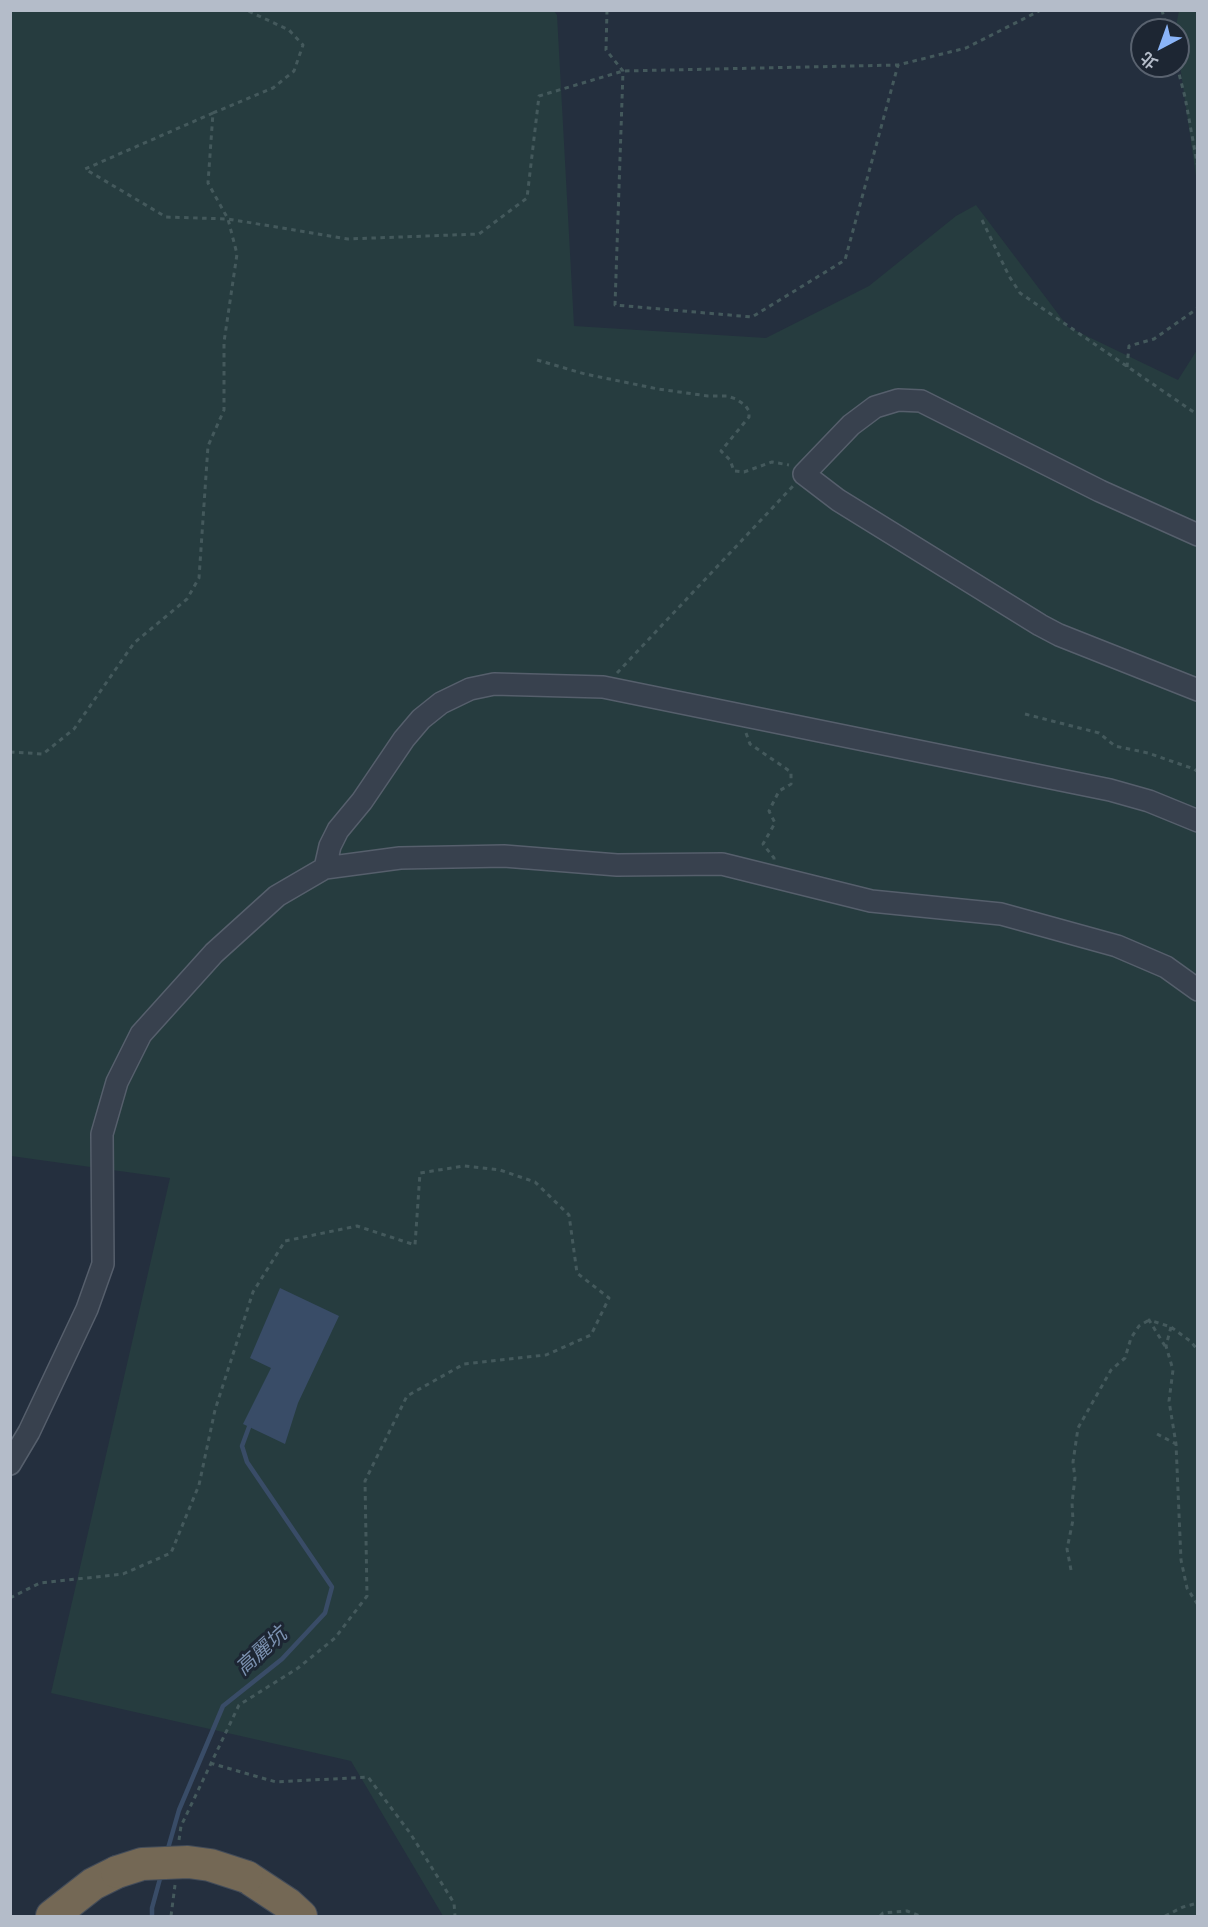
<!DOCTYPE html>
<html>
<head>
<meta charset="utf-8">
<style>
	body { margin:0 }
	#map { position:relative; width:1208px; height:1927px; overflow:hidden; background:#242f3e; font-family:"DM Sans","Noto Sans TC",sans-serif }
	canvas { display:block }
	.frame { position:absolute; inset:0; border:12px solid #b4bcc9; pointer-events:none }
	.north { position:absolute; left:1130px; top:18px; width:60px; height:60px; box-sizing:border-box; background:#1d2633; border:2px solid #59626f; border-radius:50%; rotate:221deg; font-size:16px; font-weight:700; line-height:24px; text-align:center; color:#b4bcc9 }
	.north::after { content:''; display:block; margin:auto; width:21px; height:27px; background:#8ab4f8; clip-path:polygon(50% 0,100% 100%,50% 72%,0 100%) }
</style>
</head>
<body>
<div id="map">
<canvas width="1208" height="1927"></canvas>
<div class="frame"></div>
<div class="north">北</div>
</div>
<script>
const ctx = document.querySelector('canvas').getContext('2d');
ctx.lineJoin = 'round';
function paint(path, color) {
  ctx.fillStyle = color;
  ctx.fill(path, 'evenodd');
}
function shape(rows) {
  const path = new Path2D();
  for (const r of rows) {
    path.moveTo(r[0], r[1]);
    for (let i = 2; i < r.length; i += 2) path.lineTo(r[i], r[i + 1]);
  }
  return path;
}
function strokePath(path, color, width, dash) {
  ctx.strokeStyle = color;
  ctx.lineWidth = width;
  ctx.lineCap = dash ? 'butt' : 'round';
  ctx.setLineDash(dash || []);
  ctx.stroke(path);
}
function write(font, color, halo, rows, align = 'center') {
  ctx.font = font + ' "DM Sans","Noto Sans TC",sans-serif';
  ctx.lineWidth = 6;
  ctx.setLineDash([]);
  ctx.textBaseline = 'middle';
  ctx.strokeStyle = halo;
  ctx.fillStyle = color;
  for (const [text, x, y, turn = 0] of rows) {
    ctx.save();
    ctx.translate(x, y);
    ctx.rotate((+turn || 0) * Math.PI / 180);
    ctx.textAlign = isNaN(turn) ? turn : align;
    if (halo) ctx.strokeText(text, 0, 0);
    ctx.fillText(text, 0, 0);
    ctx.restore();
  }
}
paint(shape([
	[11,11,554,11,557,15,574,326,766,338,869,286,956,216,976,205,1068,327,1178,380,1197,350,1197,1916,443,1916,351,1761,51,1693,170,1178,11,1156],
	[1179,11,1197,11,1197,183,1178,52,1178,30,1175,30]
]), '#263c3f');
paint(shape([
	[280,1288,339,1316,298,1403,285,1444,243,1424,271,1368,250,1358]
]), '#394c67');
strokePath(shape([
	[167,1852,179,1810,223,1706,282,1659,325,1613,332,1587,247,1462,242,1446,249,1427],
	[152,1916,152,1908,161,1875]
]), '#394c67', 4.5);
const minor = shape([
	[1198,535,1100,491,921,401,898,400,875,407,851,425,804,474,838,500,1040,625,1059,635,1198,690],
	[325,868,330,846,338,830,362,801,404,739,421,719,441,703,470,689,494,684,603,687,1110,790,1149,801,1198,821],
	[10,1464,29,1432,87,1309,103,1264,102,1134,117,1082,141,1034,214,953,277,896,325,868,400,858,504,856,617,865,722,864,871,901,1001,914,1117,946,1166,967,1198,990]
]);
const highway = shape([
	[247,1877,288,1904,301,1916],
	[52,1916,93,1884,117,1872]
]);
strokePath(minor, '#565f6c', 24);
strokePath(highway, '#434c59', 34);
strokePath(shape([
	[607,10,606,50,623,71,615,305,752,317,845,260,898,65],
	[1162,10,1167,30],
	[1177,66,1185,97,1198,168],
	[213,113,85,169,166,217,228,219,348,239,479,234,527,198,539,96,623,71,898,65,966,48,1041,10],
	[982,220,1009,276,1020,293,1198,415],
	[537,360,585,374,658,389,708,396,727,396,736,399,745,405,749,411,749,417,721,451,730,460,734,471,744,472,772,462,789,465],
	[1127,367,1129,346,1154,339,1198,308],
	[617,673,793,486],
	[1025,714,1099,733,1115,746,1148,753,1194,769,1198,772],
	[746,733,750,744,791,772,791,784,779,791,769,811,775,823,763,844,774,858,774,860],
	[10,752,43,754,74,729,134,643,187,599,199,578,208,446,224,410,224,342,237,254,228,219,208,183,213,113,273,88,294,71,303,45,289,30,246,10],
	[1171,1327,1166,1346,1173,1370,1169,1401,1176,1444,1181,1560,1187,1588,1198,1605],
	[1165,1346,1149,1320,1171,1327,1190,1341,1198,1350],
	[1157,1434,1176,1444],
	[1071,1570,1067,1549,1073,1520,1072,1503,1075,1478,1073,1462,1078,1428,1111,1370,1125,1358,1131,1338,1139,1326,1149,1320],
	[10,1598,40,1583,123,1574,171,1553,199,1485,215,1410,253,1292,285,1241,357,1226,415,1245,420,1173,464,1166,500,1170,535,1182,569,1215,577,1273,609,1298,591,1335,546,1355,464,1364,407,1396,365,1481,367,1596,335,1638,298,1668,239,1705,181,1826,179,1840],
	[210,1763,276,1782,368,1777,410,1833,454,1903,455,1916],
	[171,1916,175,1885],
	[880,1916,883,1913,907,1911,920,1916],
	[1165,1916,1183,1907,1198,1903]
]), '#44595c', 3, [4.5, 4.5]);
strokePath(minor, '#38414e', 21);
strokePath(highway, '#746855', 32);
const highwayBridge = shape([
	[117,1872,142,1864,188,1862,210,1865,247,1877]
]);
strokePath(highwayBridge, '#434c59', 34, []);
strokePath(highwayBridge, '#746855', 32);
write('italic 20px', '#7c92b1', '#1d2633', [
	["高麗坑",262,1652,-42]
]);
</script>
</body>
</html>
